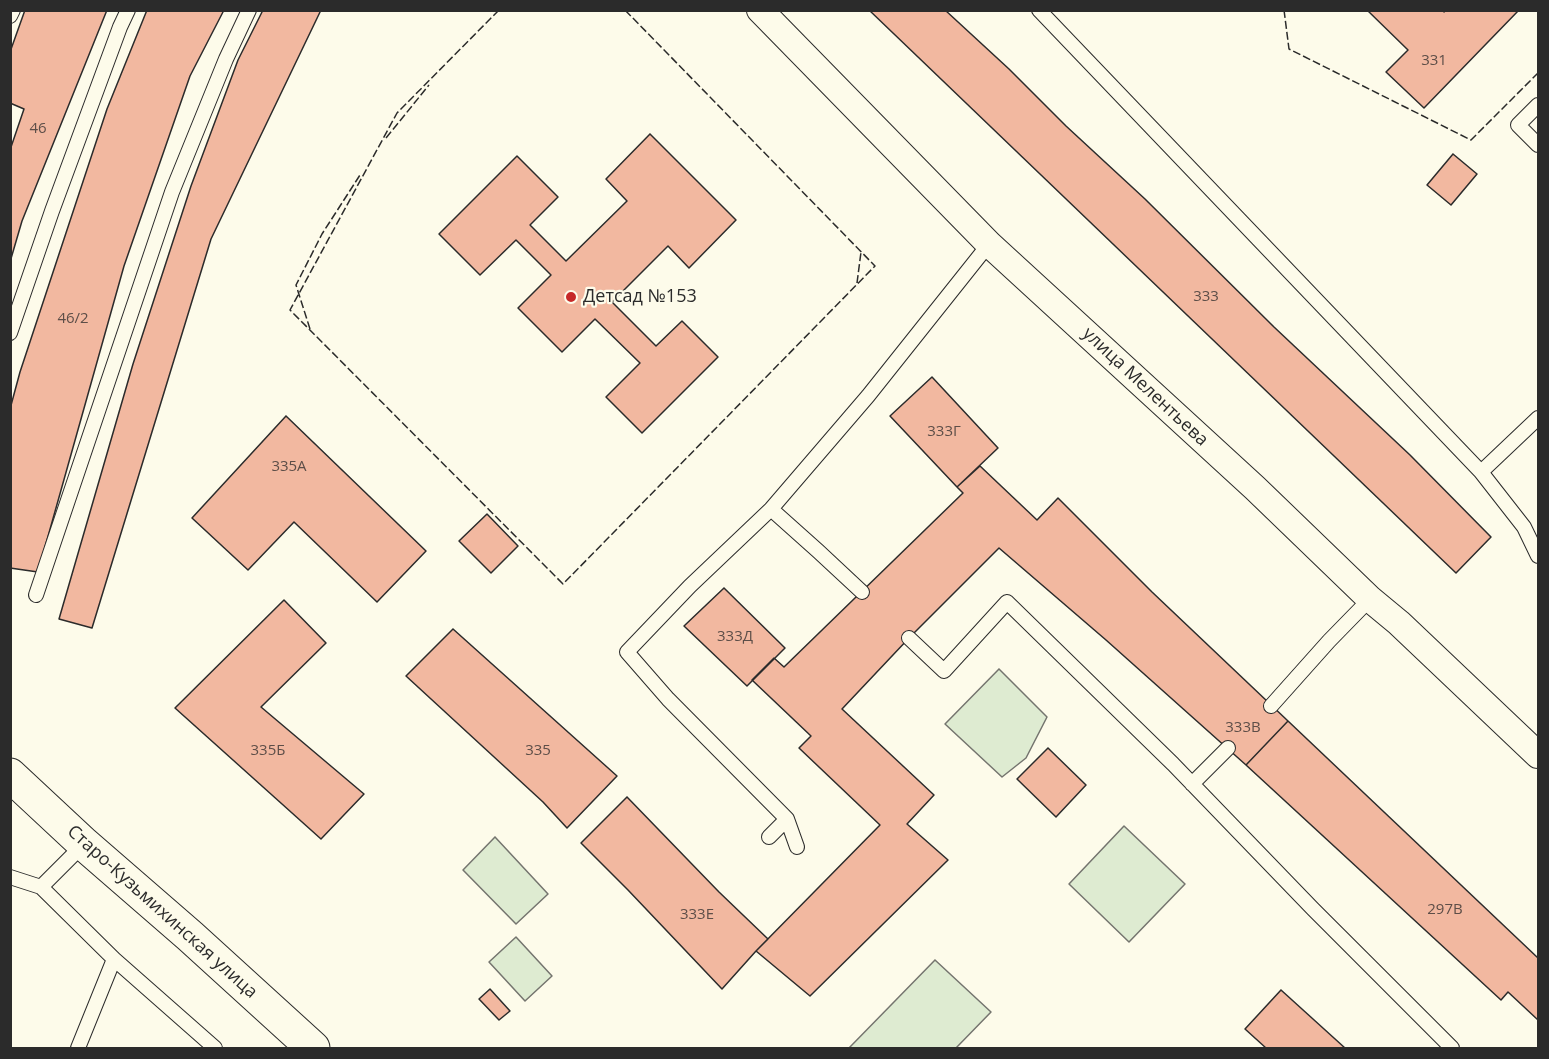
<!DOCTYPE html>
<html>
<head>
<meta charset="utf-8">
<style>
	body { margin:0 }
	#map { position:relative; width:1549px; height:1059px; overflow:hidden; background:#fdfbea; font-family:"Open Sans",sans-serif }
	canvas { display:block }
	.frame { position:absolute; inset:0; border:12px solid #2b2b2b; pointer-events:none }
</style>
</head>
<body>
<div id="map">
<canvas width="1549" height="1059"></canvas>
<div class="frame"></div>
</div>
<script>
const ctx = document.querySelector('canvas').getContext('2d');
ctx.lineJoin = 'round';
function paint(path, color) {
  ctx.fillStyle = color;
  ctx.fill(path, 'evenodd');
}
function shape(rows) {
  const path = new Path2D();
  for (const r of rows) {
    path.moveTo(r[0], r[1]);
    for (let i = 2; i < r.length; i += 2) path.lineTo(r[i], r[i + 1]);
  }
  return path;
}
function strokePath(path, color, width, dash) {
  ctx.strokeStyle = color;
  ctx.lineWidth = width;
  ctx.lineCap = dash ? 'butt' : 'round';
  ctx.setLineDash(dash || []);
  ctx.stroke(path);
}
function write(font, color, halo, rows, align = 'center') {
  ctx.font = font + ' "Open Sans",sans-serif';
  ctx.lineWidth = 4.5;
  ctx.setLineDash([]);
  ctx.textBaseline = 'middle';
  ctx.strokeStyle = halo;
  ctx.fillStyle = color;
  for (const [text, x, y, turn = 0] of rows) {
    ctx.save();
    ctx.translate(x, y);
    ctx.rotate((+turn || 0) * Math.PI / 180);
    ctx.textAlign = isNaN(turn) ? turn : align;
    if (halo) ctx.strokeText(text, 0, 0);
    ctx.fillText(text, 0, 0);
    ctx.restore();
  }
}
const green = shape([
	[999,669,1047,717,1026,758,1002,777,945,724,999,669],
	[1124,826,1185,884,1129,942,1069,884,1124,826],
	[495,837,548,894,516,924,463,870,495,837],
	[516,937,552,976,525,1001,489,962,516,937],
	[935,960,991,1012,956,1048,849,1048,935,960]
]);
paint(green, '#deebd1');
strokePath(green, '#74746e', 1.5);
const building = shape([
	[25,10,107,10,22,221,10,262,10,150,24,109,10,103,10,52,25,10],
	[147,10,224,10,190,76,124,266,38,572,10,568,10,409,20,372,107,109,147,10],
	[263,10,321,10,211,239,92,628,59,619,133,364,191,186,238,60,263,10],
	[869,10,945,10,1009,69,1066,126,1145,199,1274,327,1410,455,1491,537,1456,573,869,10],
	[1367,10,1443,10,1444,12,1446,10,1519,10,1424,108,1386,72,1408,50,1367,10],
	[650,134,736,220,689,268,668,246,612,302,656,346,682,321,718,357,642,433,606,397,640,363,595,319,562,352,518,308,551,275,516,240,480,275,439,234,517,156,558,197,530,225,566,261,627,201,606,179,650,134],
	[1453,154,1477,174,1451,205,1427,185,1453,154],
	[932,377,998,448,957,487,890,416,932,377],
	[286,416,426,551,377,602,294,522,248,570,192,518,286,416],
	[980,466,1037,520,1058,498,1152,592,1288,721,1246,765,1106,640,999,548,909,638,842,709,934,795,907,824,948,860,810,996,756,951,880,825,799,748,811,736,752,680,774,658,784,667,963,493,957,487,980,466],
	[487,514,518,546,491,573,459,541,487,514],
	[724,588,785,648,747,686,684,626,724,588],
	[284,600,326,643,261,707,364,794,321,839,175,708,284,600],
	[453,629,617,776,567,828,543,802,406,676,453,629],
	[1288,721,1538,958,1538,1020,1508,992,1501,1000,1246,765,1288,721],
	[1048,748,1086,785,1056,817,1017,779,1048,748],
	[627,797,719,892,768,939,756,951,722,989,628,890,581,843,627,797],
	[490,989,510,1011,499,1020,479,999,490,989],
	[1281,990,1345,1048,1266,1048,1245,1029,1281,990]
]);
paint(building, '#f2b8a0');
strokePath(building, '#2b2b2b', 1.5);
const lane = shape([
	[1039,10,1481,472,1524,527,1538,556],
	[10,16,13,10],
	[1538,105,1518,125,1538,145],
	[10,333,52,211,120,27,128,10],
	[1481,472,1538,418],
	[771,509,818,551,862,592],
	[36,595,172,192,226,59,249,10],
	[909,638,944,671,1007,602,1173,764,1313,909,1452,1048],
	[1271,706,1329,641,1370,599],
	[1192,784,1228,748],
	[769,837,787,819],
	[797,847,787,819,668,699,627,652,690,586,771,509,868,396,989,244],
	[10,877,41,887,84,844],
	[41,887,114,959,215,1048],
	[78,1048,114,959]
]);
const street = shape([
	[760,10,989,244,1255,488,1370,599,1399,623,1538,755]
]);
const secondary = shape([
	[10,775,84,844,190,936,313,1048]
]);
strokePath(lane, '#2b2b2b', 16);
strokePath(street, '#2b2b2b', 28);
strokePath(secondary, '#2b2b2b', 35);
strokePath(lane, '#fdfbea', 14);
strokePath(street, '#fdfbea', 26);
strokePath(secondary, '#fdfbea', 33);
strokePath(shape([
	[499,10,397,113,290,310,563,584,875,266,625,10],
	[1284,10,1289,49,1471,140,1538,73],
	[386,138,429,85],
	[857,283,861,252,860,251],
	[310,329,296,285,322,234,360,175]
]), '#2b2b2b', 1.5, [8, 3]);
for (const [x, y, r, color] of [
	[571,297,6,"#c62828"]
]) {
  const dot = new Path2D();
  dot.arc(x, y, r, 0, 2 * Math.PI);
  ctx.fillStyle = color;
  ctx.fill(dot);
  strokePath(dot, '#fdfbea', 2);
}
write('15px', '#5d4e48', null, [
	["331",1434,61],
	["46",38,129],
	["333",1206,297],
	["46/2",73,319],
	["333Г",944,432],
	["335А",289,467],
	["333Д",735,637],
	["333В",1243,728],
	["335Б",268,751],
	["335",538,751],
	["297В",1445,910],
	["333Е",697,915]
]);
write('18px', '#2b2b2b', '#fdfbea', [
	["Детсад №153",583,297]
], 'left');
write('18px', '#2b2b2b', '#fdfbea', [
	["улица Мелентьева",1145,387,43],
	["Старо-Кузьмихинская улица",162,912,42]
]);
</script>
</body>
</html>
